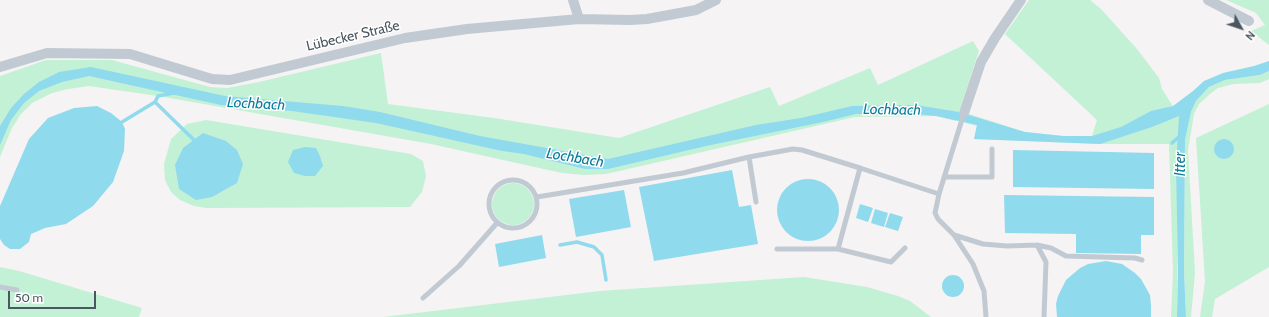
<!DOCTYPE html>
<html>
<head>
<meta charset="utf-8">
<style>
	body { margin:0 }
	#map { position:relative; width:1269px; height:317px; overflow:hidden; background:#f5f3f3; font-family:Cabin,sans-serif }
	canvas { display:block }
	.north { position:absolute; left:1221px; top:8px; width:40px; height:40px; -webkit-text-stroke:3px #fff; paint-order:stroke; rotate:130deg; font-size:11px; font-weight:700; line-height:16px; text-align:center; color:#4a5661 }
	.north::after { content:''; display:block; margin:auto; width:14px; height:18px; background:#4a5661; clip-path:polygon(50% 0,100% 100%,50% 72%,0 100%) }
	.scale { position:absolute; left:8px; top:291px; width:88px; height:18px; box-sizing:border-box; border:2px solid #4a5661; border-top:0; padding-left:5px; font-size:12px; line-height:14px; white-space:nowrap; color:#4a5661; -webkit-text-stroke:3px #fff; paint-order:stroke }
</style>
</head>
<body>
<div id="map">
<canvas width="1269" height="317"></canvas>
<div class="north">N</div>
<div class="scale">50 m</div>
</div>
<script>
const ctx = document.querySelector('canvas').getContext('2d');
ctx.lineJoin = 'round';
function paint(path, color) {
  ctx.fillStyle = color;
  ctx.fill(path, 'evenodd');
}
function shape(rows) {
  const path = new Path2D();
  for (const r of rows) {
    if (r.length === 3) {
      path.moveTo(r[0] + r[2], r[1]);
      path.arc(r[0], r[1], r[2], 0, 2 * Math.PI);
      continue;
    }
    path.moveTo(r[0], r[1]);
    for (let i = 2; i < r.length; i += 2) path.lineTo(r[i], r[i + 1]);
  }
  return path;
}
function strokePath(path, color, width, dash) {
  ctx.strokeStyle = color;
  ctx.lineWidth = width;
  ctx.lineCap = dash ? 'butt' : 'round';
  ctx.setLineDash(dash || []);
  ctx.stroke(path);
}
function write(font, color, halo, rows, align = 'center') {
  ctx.font = font + ' Cabin,sans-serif';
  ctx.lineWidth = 3;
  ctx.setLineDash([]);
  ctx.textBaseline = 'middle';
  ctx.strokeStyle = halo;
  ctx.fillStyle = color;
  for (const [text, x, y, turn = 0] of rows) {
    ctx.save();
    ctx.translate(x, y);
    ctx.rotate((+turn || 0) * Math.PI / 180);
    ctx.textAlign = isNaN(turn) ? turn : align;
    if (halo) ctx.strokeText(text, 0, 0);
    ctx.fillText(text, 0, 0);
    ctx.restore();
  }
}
paint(shape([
	[1029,0,1090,0,1101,9,1137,49,1159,78,1162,89,1179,116,1177,317,1171,317,1173,272,1169,144,1100,144,974,139,977,126,966,123,969,114,1025,132,1063,136,1092,136,1097,120,1005,34],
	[1226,0,1269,0,1269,45,1251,31,1265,25,1256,13],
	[973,41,979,51,956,121,936,116,855,117,606,174,584,175,562,173,431,144,158,96,89,86,68,89,52,93,32,103,21,114,12,128,0,157,0,76,46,60,112,60,210,87,227,88,259,82,381,53,388,104,494,118,619,138,770,87,779,106,870,68,878,85],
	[1269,71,1269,79,1260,83,1233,84,1218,88,1210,94,1199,104,1194,114,1188,150,1195,273,1191,317,1186,317,1184,271,1185,140,1191,112,1196,101,1209,87,1225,80,1260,75],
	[1269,104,1269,267,1215,299,1212,317,1200,317,1205,281,1196,138],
	[206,120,411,154,423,161,426,176,422,192,410,207,206,208,194,206,180,200,171,192,165,180,164,164,171,139,187,124],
	[513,204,21],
	[0,267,19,271,142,308,139,317,0,317],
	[804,277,867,287,898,296,910,301,931,317,383,317,600,291]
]), '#c3f1d5');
paint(shape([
	[1269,61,1269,71,1260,75,1225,80,1209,87,1196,101,1191,112,1185,140,1184,271,1186,317,1177,317,1178,270,1176,166,1179,116,1152,127,1100,144,974,139,977,125,936,116,914,114,856,114,823,122,706,146,608,169,585,169,524,154,502,151,376,123,292,111,221,105,89,76,62,82,39,91,24,103,11,120,0,145,0,126,11,108,24,94,39,82,59,72,91,67,225,96,343,106,380,112,480,136,608,159,756,125,801,118,852,106,916,105,959,112,1025,132,1063,136,1092,136,1121,127,1151,111,1173,106,1193,91,1204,81,1223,73,1254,66],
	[97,106,111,113,122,122,125,129,124,151,113,182,93,206,66,224,45,228,31,234,29,242,20,249,10,249,4,245,0,239,0,206,29,139,48,118,74,108],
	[203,133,226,141,237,150,243,164,237,183,212,197,196,200,179,189,175,165,183,148],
	[1224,149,10],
	[305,147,316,148,320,156,323,166,315,176,305,176,294,173,288,162,293,150],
	[1013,150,1154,153,1154,189,1013,187],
	[732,170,739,207,751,205,758,244,654,261,639,187],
	[808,210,31],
	[624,190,631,227,576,237,569,199],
	[1004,195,1154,197,1154,235,1141,235,1141,254,1076,253,1076,234,1005,233],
	[860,204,873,208,868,222,856,218],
	[875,209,888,213,884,227,871,223],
	[890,213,903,217,898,231,885,227],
	[542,235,546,258,499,267,495,244],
	[1106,261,1122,264,1135,273,1141,279,1150,295,1151,305,1151,317,1057,317,1056,304,1058,296,1066,280,1080,268,1088,264],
	[953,286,11]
]), '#90daee');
strokePath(shape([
	[155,102,194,140],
	[122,122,155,102,158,96,174,93],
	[1172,143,1181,135],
	[560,245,577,242,594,247,602,255,606,280]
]), '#90daee', 3.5);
strokePath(shape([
	[944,177,992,177,992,149],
	[513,204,24],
	[939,194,935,213,938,219,954,235,973,264,984,291,986,317],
	[537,197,683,173,749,157],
	[756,202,749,157,793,149,802,150,860,168],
	[954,235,983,244,1007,246,1037,245,1046,262,1044,317],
	[1037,245,1051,248,1066,256,1135,258,1142,260],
	[905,248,891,262,838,249,860,168,939,194,964,113],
	[777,249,838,249],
	[0,287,17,290],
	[423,298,459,266,497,223]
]), '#c1cad2', 5);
strokePath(shape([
	[573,0,579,19],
	[1208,0,1249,21],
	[0,67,47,53,130,54,212,79,230,80,405,38,467,29,579,19,630,20,647,19,696,10,716,0],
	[964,113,981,62,995,38,1021,0]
]), '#c1cad2', 10);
write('14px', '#4a5661', '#fff', [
	["Lübecker Straße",353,36,-13]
]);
write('italic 15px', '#0c7c9b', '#fff', [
	["Lochbach",256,104,3],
	["Lochbach",892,110,1],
	["Lochbach",575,158,9],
	["Itter",1181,164,-90]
]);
</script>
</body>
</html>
